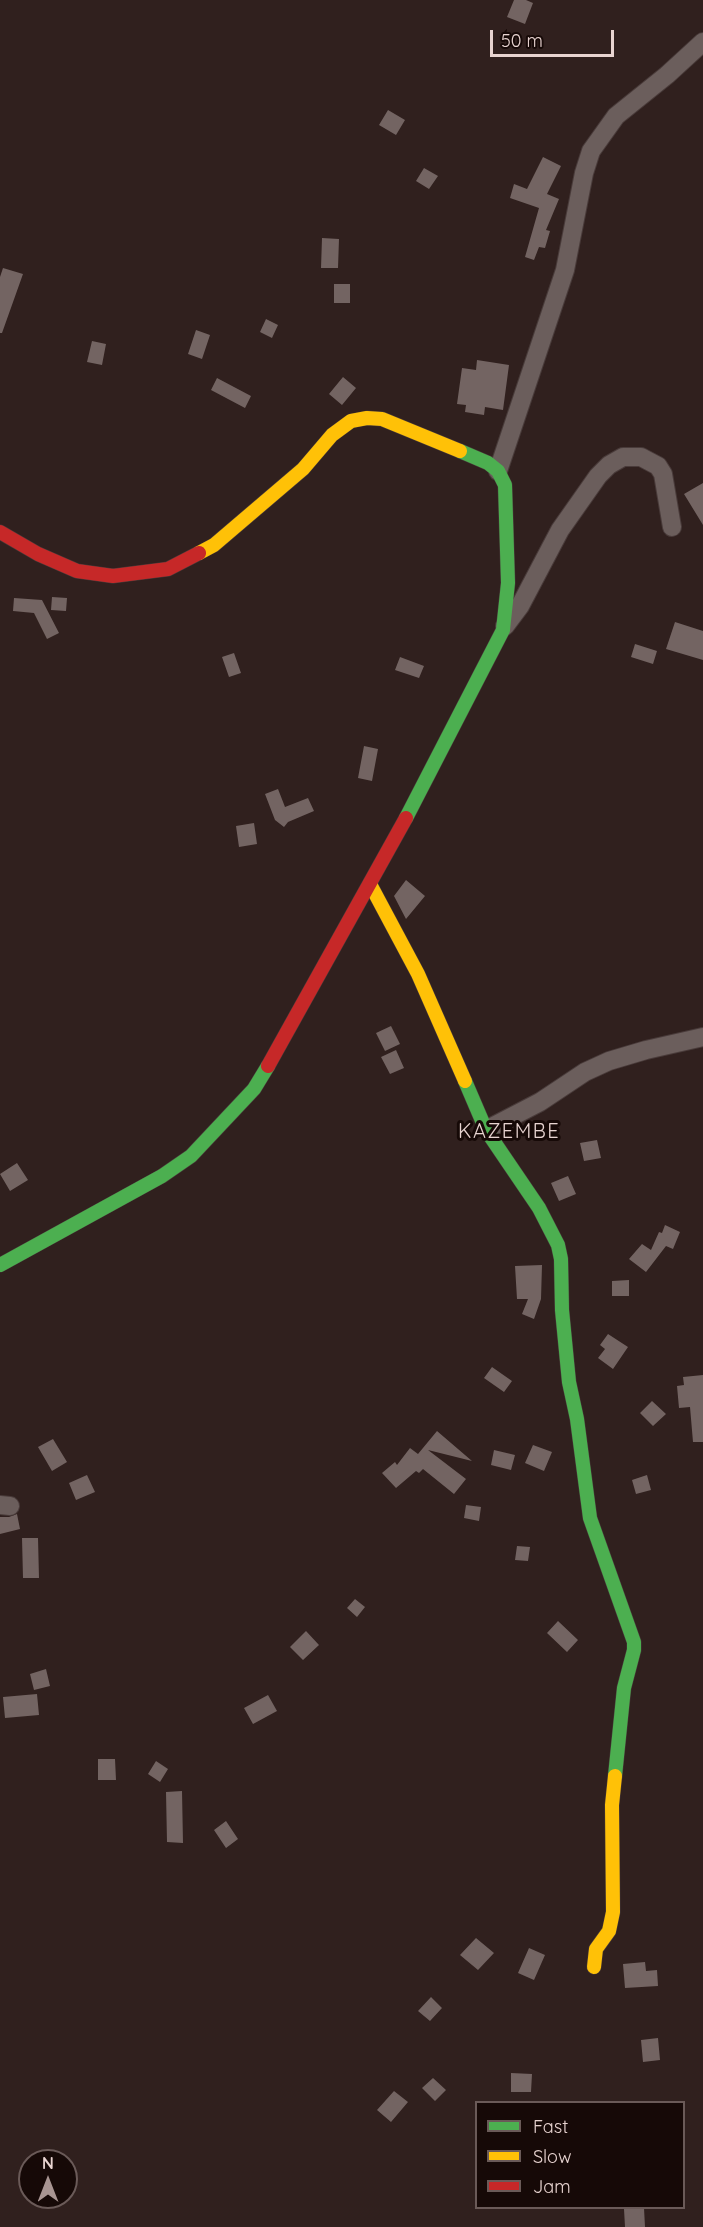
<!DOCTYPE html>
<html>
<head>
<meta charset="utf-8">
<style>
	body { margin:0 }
	#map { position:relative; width:703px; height:2227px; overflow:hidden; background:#30201e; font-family:Quicksand,sans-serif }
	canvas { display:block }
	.legend { position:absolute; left:475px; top:2101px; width:210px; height:108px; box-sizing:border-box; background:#160907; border:2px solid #6a5a58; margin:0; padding:8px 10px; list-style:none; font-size:18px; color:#e8d4d1 }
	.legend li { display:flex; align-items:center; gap:12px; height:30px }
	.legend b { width:30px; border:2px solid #6a5a58 }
	.north { position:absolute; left:18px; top:2149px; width:60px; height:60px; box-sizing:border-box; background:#160907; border:2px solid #6a5a58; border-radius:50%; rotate:0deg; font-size:16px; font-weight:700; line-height:24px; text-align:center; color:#e8d4d1 }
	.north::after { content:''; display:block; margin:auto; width:21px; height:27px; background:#a89592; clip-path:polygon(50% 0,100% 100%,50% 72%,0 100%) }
	.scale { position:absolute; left:490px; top:30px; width:124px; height:27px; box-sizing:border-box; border:3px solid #e8d4d1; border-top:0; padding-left:8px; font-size:18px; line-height:21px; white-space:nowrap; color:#e8d4d1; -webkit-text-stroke:4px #160907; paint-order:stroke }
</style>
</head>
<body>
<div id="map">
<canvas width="703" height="2227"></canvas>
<ul class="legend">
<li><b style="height:8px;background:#4caf50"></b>Fast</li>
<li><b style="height:8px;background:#ffc107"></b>Slow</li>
<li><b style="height:8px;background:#c62828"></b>Jam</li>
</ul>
<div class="north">N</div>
<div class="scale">50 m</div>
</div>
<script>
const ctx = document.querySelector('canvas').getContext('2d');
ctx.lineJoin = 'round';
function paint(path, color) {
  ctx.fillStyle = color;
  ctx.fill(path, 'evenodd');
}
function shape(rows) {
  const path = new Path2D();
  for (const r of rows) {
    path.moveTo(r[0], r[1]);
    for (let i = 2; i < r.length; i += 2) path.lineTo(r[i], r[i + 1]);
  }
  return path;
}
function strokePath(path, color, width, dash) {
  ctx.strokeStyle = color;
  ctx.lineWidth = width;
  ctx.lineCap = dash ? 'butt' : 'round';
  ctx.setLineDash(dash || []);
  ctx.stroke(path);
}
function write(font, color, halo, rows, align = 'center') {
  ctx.font = font + ' Quicksand,sans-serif';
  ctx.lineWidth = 6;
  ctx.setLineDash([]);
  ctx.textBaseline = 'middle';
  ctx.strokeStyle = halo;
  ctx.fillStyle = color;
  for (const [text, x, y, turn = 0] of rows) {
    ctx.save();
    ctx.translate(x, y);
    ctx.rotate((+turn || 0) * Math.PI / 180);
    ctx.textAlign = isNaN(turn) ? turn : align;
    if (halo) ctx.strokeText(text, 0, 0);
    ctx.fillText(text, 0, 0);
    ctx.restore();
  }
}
paint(shape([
	[514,0,526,0,533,3,525,24,507,17],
	[388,110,405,120,396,135,379,125],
	[543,157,561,166,547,194,559,199,546,230,550,231,545,248,539,247,534,260,525,257,539,208,510,198,514,184,527,189],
	[424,168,438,176,429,189,416,181],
	[322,238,339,239,338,268,321,268],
	[3,268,23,274,2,333,0,333,0,277],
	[334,284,350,284,350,303,334,303],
	[266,319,278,325,272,338,260,332],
	[196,330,210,335,202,359,188,354],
	[92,341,106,344,102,365,87,362],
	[477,360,509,365,503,410,485,407,484,415,465,412,466,405,457,404,462,368,476,370],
	[343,377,356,388,342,405,329,394],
	[217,378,251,396,245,408,211,390],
	[703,483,703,525,684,494],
	[52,597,67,598,66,611,51,610],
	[14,598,42,600,59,633,47,639,34,613,13,611],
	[675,622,703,631,703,660,666,649],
	[635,644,657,651,653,664,631,657],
	[234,653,241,673,229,677,222,657],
	[400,657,424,666,419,678,395,670],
	[364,746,378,749,372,781,358,778],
	[278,789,285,807,308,798,314,811,288,822,284,827,275,820,265,794],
	[254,823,257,844,239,847,236,826],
	[406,880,425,896,406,919,394,896],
	[391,1026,400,1044,385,1051,376,1033],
	[396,1050,404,1068,390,1074,381,1057],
	[597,1140,601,1158,584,1161,580,1143],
	[17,1163,28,1180,10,1191,0,1174],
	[568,1176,576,1194,559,1201,551,1183],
	[665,1225,680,1232,673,1249,666,1246,646,1272,629,1259,642,1244,651,1250,659,1232,662,1233],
	[542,1265,541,1299,534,1319,522,1314,528,1299,517,1299,515,1266],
	[629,1280,629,1296,612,1296,612,1281],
	[608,1334,628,1347,613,1369,598,1358,605,1349,600,1345],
	[492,1367,512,1381,504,1392,484,1378],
	[703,1375,703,1442,693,1442,690,1407,679,1408,677,1386,684,1385,683,1377],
	[652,1401,666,1414,653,1426,640,1413],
	[437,1431,472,1461,428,1450,466,1479,454,1494,423,1469,419,1473,416,1471,396,1488,382,1473,395,1462,397,1465,410,1448,418,1454],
	[53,1439,67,1462,52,1471,38,1447],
	[533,1445,552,1452,544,1471,525,1463],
	[494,1450,515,1455,511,1470,491,1465],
	[87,1475,95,1492,76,1500,69,1483],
	[647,1475,651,1490,636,1494,632,1480],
	[466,1505,481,1507,479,1521,464,1518],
	[17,1514,20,1529,0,1534,0,1517,9,1517],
	[22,1538,38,1538,39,1578,23,1578],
	[517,1546,530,1547,528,1561,515,1560],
	[355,1599,365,1607,357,1617,347,1608],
	[558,1621,578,1640,567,1652,547,1633],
	[306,1631,319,1645,303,1660,290,1647],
	[46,1669,50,1686,34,1690,30,1674],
	[37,1694,39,1715,5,1718,3,1697],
	[268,1695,277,1711,253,1724,244,1708],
	[98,1759,115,1759,116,1780,98,1780],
	[156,1761,168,1769,160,1782,148,1774],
	[182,1791,183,1843,167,1842,166,1792],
	[226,1821,238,1839,226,1848,214,1830],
	[476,1938,494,1953,478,1970,460,1955],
	[529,1948,545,1955,534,1980,518,1973],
	[645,1962,646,1971,657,1970,658,1986,625,1988,623,1964],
	[431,1997,442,2008,430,2021,418,2011],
	[658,2038,660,2060,643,2062,641,2040],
	[511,2073,532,2074,531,2092,511,2092],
	[433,2078,446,2090,435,2101,422,2088],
	[394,2091,408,2102,391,2122,377,2110],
	[644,2208,645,2227,625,2227,624,2209]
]), '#736462');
const street = shape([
	[498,471,565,270,584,173,591,151,616,116,667,75,703,42],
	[505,626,520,606,560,530,598,476,609,465,623,457,641,457,658,466,663,474,672,527],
	[486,1130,540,1102,585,1072,609,1061,646,1050,703,1037],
	[0,1505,10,1506]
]);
const fast = shape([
	[406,818,503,630,508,583,505,485,498,471,488,463,460,451],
	[465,1081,486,1130,539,1208,558,1245,561,1259,562,1310,569,1382,577,1419,590,1518,634,1642,634,1650,624,1688,615,1776],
	[0,1265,162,1176,191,1156,254,1089,268,1066]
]);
const slow = shape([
	[199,553,214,545,303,469,332,435,351,421,367,418,382,419,460,451],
	[370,884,418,974,465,1081],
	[594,1967,596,1949,609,1931,613,1912,612,1805,615,1776]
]);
const jam = shape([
	[0,532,38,554,77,571,113,576,168,569,199,553],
	[268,1066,406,818]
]);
strokePath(street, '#493b3a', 20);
strokePath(fast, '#493b3a', 15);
strokePath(slow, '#493b3a', 15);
strokePath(jam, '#493b3a', 15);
strokePath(street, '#6b5e5c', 18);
strokePath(fast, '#4caf50', 14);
strokePath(slow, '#ffc107', 14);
strokePath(jam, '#c62828', 14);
ctx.letterSpacing = '1.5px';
write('20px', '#e8d4d1', '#160907', [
	["KAZEMBE",509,1132]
]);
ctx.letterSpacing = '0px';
</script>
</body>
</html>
